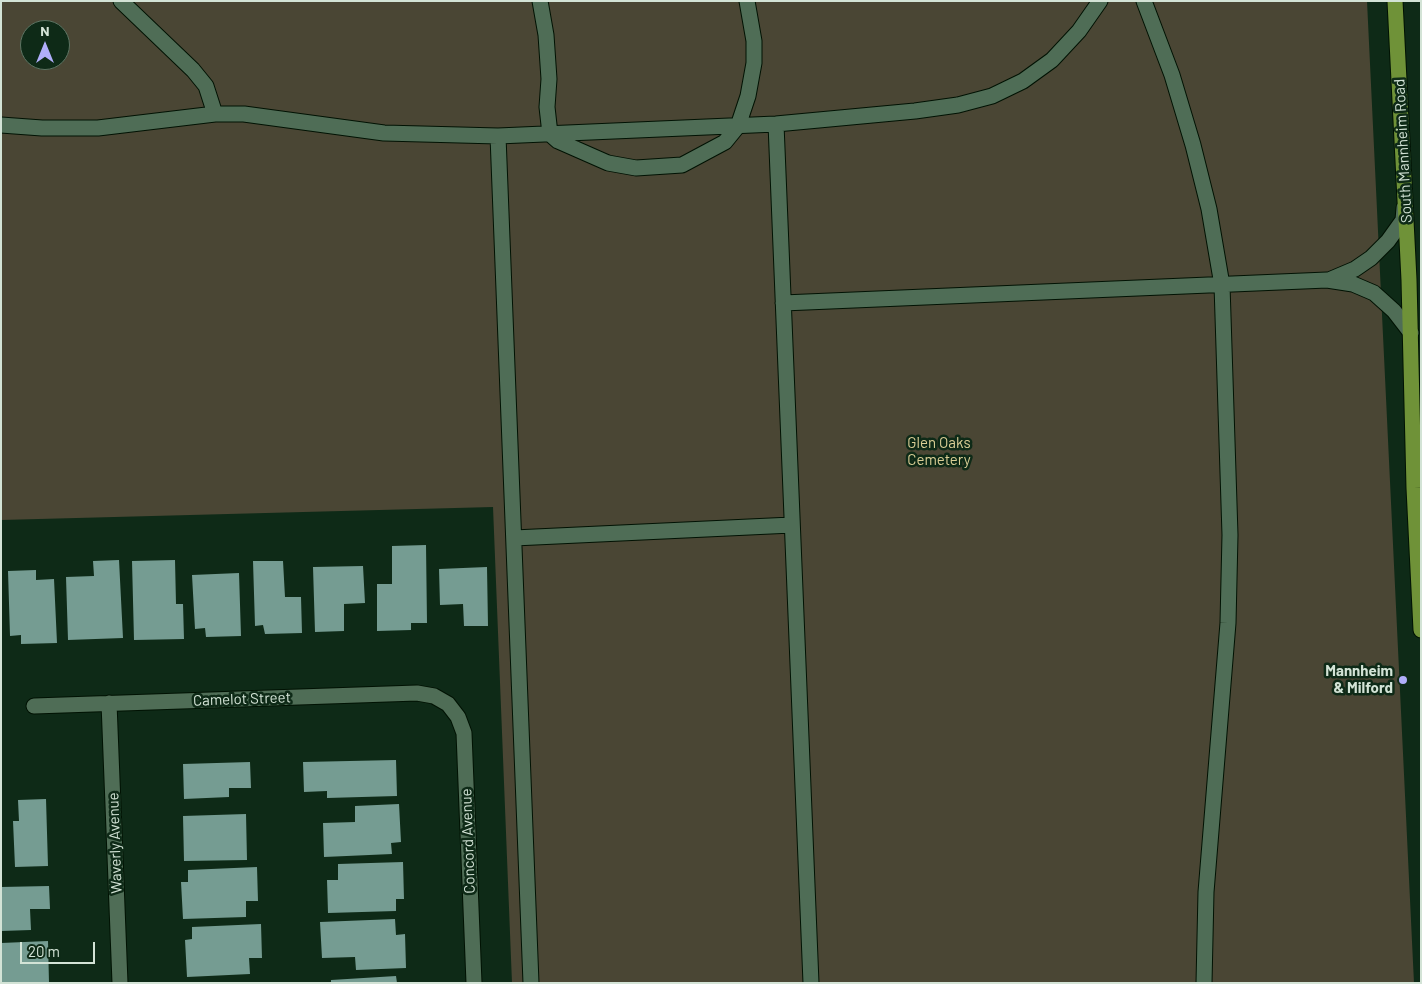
<!DOCTYPE html>
<html>
<head>
<meta charset="utf-8">
<style>
	body { margin:0 }
	#map { position:relative; width:1422px; height:984px; overflow:hidden; background:#0e2a17; font-family:Barlow,sans-serif }
	canvas { display:block }
	.frame { position:absolute; inset:0; border:2px solid #d3e3d6; pointer-events:none }
	.north { position:absolute; left:20px; top:20px; width:50px; height:50px; box-sizing:border-box; background:#0e2a17; border:1px solid #5d7463; border-radius:50%; rotate:0deg; font-size:14px; font-weight:700; line-height:20px; text-align:center; color:#d3e3d6 }
	.north::after { content:''; display:block; margin:auto; width:18px; height:22px; background:#b0aefa; clip-path:polygon(50% 0,100% 100%,50% 72%,0 100%) }
	.scale { position:absolute; left:20px; top:942px; width:75px; height:22px; box-sizing:border-box; border:2px solid #d3e3d6; border-top:0; padding-left:6px; font-size:15px; line-height:18px; white-space:nowrap; color:#d3e3d6; -webkit-text-stroke:4px #0e2a17; paint-order:stroke }
</style>
</head>
<body>
<div id="map">
<canvas width="1422" height="984"></canvas>
<div class="frame"></div>
<div class="north">N</div>
<div class="scale">20 m</div>
</div>
<script>
const ctx = document.querySelector('canvas').getContext('2d');
ctx.lineJoin = 'round';
function paint(path, color) {
  ctx.fillStyle = color;
  ctx.fill(path, 'evenodd');
}
function shape(rows) {
  const path = new Path2D();
  for (const r of rows) {
    path.moveTo(r[0], r[1]);
    for (let i = 2; i < r.length; i += 2) path.lineTo(r[i], r[i + 1]);
  }
  return path;
}
function strokePath(path, color, width, dash) {
  ctx.strokeStyle = color;
  ctx.lineWidth = width;
  ctx.lineCap = dash ? 'butt' : 'round';
  ctx.setLineDash(dash || []);
  ctx.stroke(path);
}
function write(font, color, halo, rows, align = 'center') {
  ctx.font = font + ' Barlow,sans-serif';
  ctx.lineWidth = 5;
  ctx.setLineDash([]);
  ctx.textBaseline = 'middle';
  ctx.strokeStyle = halo;
  ctx.fillStyle = color;
  for (const [text, x, y, turn = 0] of rows) {
    ctx.save();
    ctx.translate(x, y);
    ctx.rotate((+turn || 0) * Math.PI / 180);
    ctx.textAlign = isNaN(turn) ? turn : align;
    if (halo) ctx.strokeText(text, 0, 0);
    ctx.fillText(text, 0, 0);
    ctx.restore();
  }
}
paint(shape([
	[1,1,1367,1,1414,983,512,983,493,507,1,520],
	[30,30,60,30,60,60,30,60]
]), '#4a4634');
paint(shape([
	[426,545,427,623,411,623,411,630,377,631,377,584,392,584,392,546],
	[119,560,123,638,68,640,66,577,94,576,93,561],
	[175,560,176,604,183,604,184,639,134,640,132,561],
	[253,561,283,561,285,597,301,597,302,633,265,634,263,625,255,626],
	[363,566,365,603,344,604,344,631,315,632,313,567],
	[487,567,488,626,464,626,463,604,440,605,439,569],
	[36,570,36,580,54,579,57,643,21,644,21,635,10,636,8,571],
	[239,573,241,636,206,637,205,628,195,629,192,575],
	[396,760,397,796,327,798,327,791,304,792,303,762],
	[250,762,251,788,229,788,229,797,184,799,183,764],
	[46,799,48,866,15,867,13,821,19,821,18,800],
	[399,804,401,842,391,843,392,854,324,857,323,823,355,822,355,806],
	[246,814,247,860,184,861,183,816],
	[403,862,404,899,396,899,396,911,328,913,327,880,338,880,338,864],
	[257,867,258,901,246,901,246,917,183,919,181,882,188,882,188,870],
	[49,886,50,909,30,909,31,930,1,931,1,887],
	[395,919,396,935,405,934,406,968,356,970,355,957,322,958,320,922],
	[261,924,262,958,249,958,250,974,187,977,185,940,192,939,192,927],
	[48,941,49,983,1,983,1,943],
	[396,976,397,983,331,983,331,980]
]), '#759c92');
const minor = shape([
	[121,1,193,70,206,86,215,114],
	[540,1,546,35,549,79,547,107,550,134,558,141,608,163,636,168,682,165,725,142,738,126,748,96,754,63,754,41,747,1],
	[1144,1,1172,75,1193,145,1209,209,1222,285,1230,535,1228,623,1206,892,1204,983],
	[776,124,811,983],
	[1,125,42,128,98,128,215,114,244,114,384,133,498,136,776,124,915,111,958,105,992,96,1023,81,1052,60,1079,31,1100,1],
	[498,136,531,983],
	[1329,280,1355,269,1371,258,1388,241,1403,220,1404,208],
	[783,303,1327,280,1353,284,1374,293,1394,311,1411,333],
	[514,538,792,525],
	[109,703,120,983],
	[34,706,417,693,434,696,448,704,458,717,464,733,474,983]
]);
const major = shape([
	[1395,1,1409,280,1414,488,1421,630]
]);
strokePath(minor, '#001203', 17);
strokePath(major, '#001203', 17);
strokePath(minor, '#4f6d56', 15);
strokePath(major, '#6f9238', 15);
for (const [x, y, r, color] of [
	[1403,680,5,"#b0aefa"]
]) {
  const dot = new Path2D();
  dot.arc(x, y, r, 0, 2 * Math.PI);
  ctx.fillStyle = color;
  ctx.fill(dot);
  strokePath(dot, '#0e2a17', 2);
}
write('15px', '#d3e3d6', '#0e2a17', [
	["South Mannheim Road",1403,151,-93],
	["Camelot Street",242,699,-2],
	["Concord Avenue",468,841,-92],
	["Waverly Avenue",115,843,-92]
]);
write('15px', '#dbcf96', '#0e2a17', [
	["Glen Oaks",939,443],
	["Cemetery",939,460]
]);
write('bold 15px', '#d3e3d6', '#0e2a17', [
	["Mannheim",1393,671],
	["& Milford",1393,688]
], 'right');
</script>
</body>
</html>
